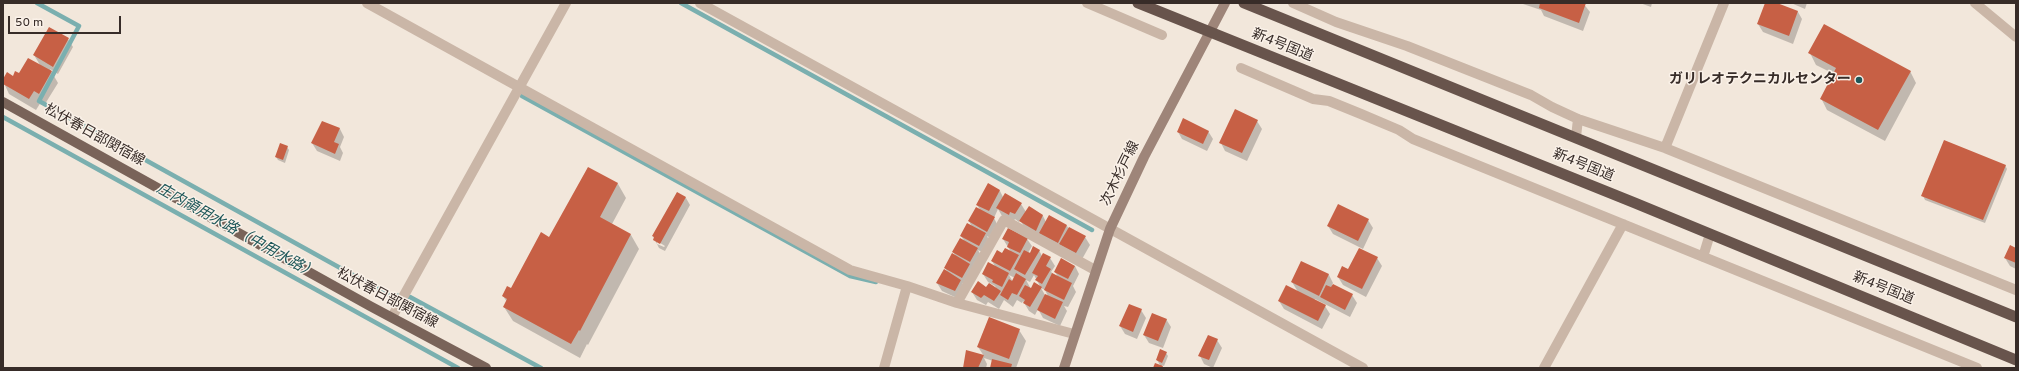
<!DOCTYPE html>
<html>
<head>
<meta charset="utf-8">
<style>
	body { margin:0 }
	#map { position:relative; width:2019px; height:371px; overflow:hidden; background:#f2e7db; font-family:Overpass,sans-serif }
	canvas { display:block }
	.frame { position:absolute; inset:0; border:4px solid #372c28; pointer-events:none }
	.scale { position:absolute; left:8px; top:16px; width:113px; height:18px; box-sizing:border-box; border:2px solid #372c28; border-top:0; padding-left:5px; font-size:12px; line-height:14px; white-space:nowrap; color:#372c28; -webkit-text-stroke:3px #faf1e8; paint-order:stroke }
</style>
</head>
<body>
<div id="map">
<canvas width="2019" height="371"></canvas>
<div class="frame"></div>
<div class="scale">50 m</div>
</div>
<script>
const ctx = document.querySelector('canvas').getContext('2d');
ctx.lineJoin = 'round';
function paint(path, color) {
  ctx.fillStyle = color;
  ctx.fill(path, 'evenodd');
}
function shape(rows) {
  const path = new Path2D();
  for (const r of rows) {
    path.moveTo(r[0], r[1]);
    for (let i = 2; i < r.length; i += 2) path.lineTo(r[i], r[i + 1]);
  }
  return path;
}
function strokePath(path, color, width, dash) {
  ctx.strokeStyle = color;
  ctx.lineWidth = width;
  ctx.lineCap = dash ? 'butt' : 'round';
  ctx.setLineDash(dash || []);
  ctx.stroke(path);
}
function write(font, color, halo, rows, align = 'center') {
  ctx.font = font + ' Overpass,"Noto Sans JP",sans-serif';
  ctx.lineWidth = 3;
  ctx.setLineDash([]);
  ctx.textBaseline = 'middle';
  ctx.strokeStyle = halo;
  ctx.fillStyle = color;
  for (const [text, x, y, turn = 0] of rows) {
    ctx.save();
    ctx.translate(x, y);
    ctx.rotate((+turn || 0) * Math.PI / 180);
    ctx.textAlign = isNaN(turn) ? turn : align;
    if (halo) ctx.strokeText(text, 0, 0);
    ctx.fillText(text, 0, 0);
    ctx.restore();
  }
}
paint(shape([
	[1520,3,1583,3,1590,12,1583,31,1544,16,1541,10],
	[1640,3,1652,3,1651,7],
	[1766,3,1775,3,1798,12,1802,19,1793,44,1763,32,1758,24],
	[1791,3,1807,3,1805,9],
	[68,39,73,47,58,74,50,69,58,83,45,104,41,102,36,110,9,94,3,81,40,65,34,55],
	[1810,53,1910,71,1916,83,1885,141,1827,110,1821,98,1834,74,1816,65],
	[1257,121,1262,129,1247,161,1225,151,1221,143],
	[323,122,340,129,344,137,340,147,343,153,340,161,317,151,312,143],
	[1208,131,1213,139,1207,151,1182,139,1178,132],
	[287,147,289,150,285,163,278,160,276,157],
	[2005,165,2007,169,1985,223,1925,200,1923,196],
	[588,168,618,184,626,198,612,224,631,235,639,249,588,345,587,344,580,358,513,321,504,307,507,302,503,296,511,289,550,238],
	[988,185,1000,191,1003,197,1021,204,1026,212,1029,207,1043,216,1046,222,1049,216,1067,226,1069,229,1085,237,1090,245,1081,261,1025,228,1020,220,1019,222,1015,219,1013,222,1002,216,998,209,994,218,998,226,992,239,987,236,990,242,984,253,978,250,982,257,967,286,962,283,965,288,959,299,942,291,937,283,948,273,945,268,956,257,953,252,965,242,961,236,972,227,969,221,981,211,977,205],
	[677,193,686,198,690,205,665,251,659,248,653,236],
	[657,241,665,246,664,247,657,244],
	[1368,220,1373,228,1363,249,1333,234,1328,226],
	[1003,239,1027,239,1032,246,1028,253,1039,250,1042,256,1050,258,1055,266,1051,272,1058,277,1055,272,1075,266,1079,274,1073,286,1076,292,1068,307,1064,306,1067,311,1060,326,1043,318,1038,309,1035,315,1029,311,1023,301,1022,303,1017,300,1013,307,1004,300,999,309,988,302,986,305,977,300,972,292,987,288,997,290,995,286,988,282,983,274,996,268,992,261,1011,252],
	[1009,275,1015,278,1013,282],
	[1034,275,1041,288,1031,289,1026,280,1030,282],
	[1041,288,1045,290,1048,296,1045,295],
	[2016,249,2016,269,2010,266,2005,258],
	[1377,258,1382,266,1366,297,1343,285,1338,277],
	[1302,263,1329,275,1333,283,1332,285,1352,295,1357,303,1350,317,1315,299,1314,300,1325,306,1330,314,1322,329,1284,309,1279,301,1298,292,1292,282],
	[1141,310,1146,318,1137,339,1125,334,1120,326],
	[1166,319,1171,327,1163,348,1149,343,1144,335],
	[1019,330,1026,341,1016,368,991,368,993,361,984,358,987,364,986,368,965,368,967,351,984,356,978,347],
	[1217,340,1222,348,1213,368,1204,364,1200,356],
	[1166,353,1168,356,1164,366,1162,365,1163,368,1154,368,1160,365,1157,360]
]), '#0003');
strokePath(shape([
	[37,3,79,26,39,101,389,295,410,297,541,368],
	[681,3,1092,230],
	[522,96,850,276,876,282],
	[3,117,458,368]
]), '#7aafaf', 4.5);
paint(shape([
	[1540,3,1586,3,1579,23,1539,8],
	[1765,3,1777,3,1798,11,1789,36,1757,24],
	[1824,24,1911,71,1878,130,1820,99,1836,68,1808,53],
	[49,27,69,38,53,67,33,55],
	[28,58,52,71,39,94,34,91,29,99,3,84,3,79,7,72,13,76,15,71,19,73],
	[1235,109,1258,120,1242,153,1219,143],
	[1183,118,1209,131,1203,144,1177,132],
	[322,121,340,128,334,142,339,144,335,154,311,143],
	[1944,140,2006,165,1983,220,1921,196],
	[280,143,288,146,283,160,275,157],
	[588,167,618,183,600,217,631,234,580,331,579,330,571,344,503,307,507,299,502,296,507,286,511,288,541,232,549,237],
	[988,183,1000,190,989,211,976,205],
	[677,192,686,197,660,244,653,240,654,237,652,236],
	[1005,193,1022,203,1015,214,1010,212,1009,215,996,208],
	[1338,204,1369,219,1358,241,1327,226],
	[1029,206,1043,215,1036,231,1019,221],
	[976,207,995,217,987,232,968,221],
	[1049,215,1067,225,1058,243,1039,233],
	[967,223,986,233,979,246,960,236],
	[1069,227,1086,236,1076,253,1059,244],
	[1008,228,1028,238,1020,253,1007,247,1009,242,1002,239],
	[960,238,978,248,970,262,952,252],
	[2010,245,2016,248,2016,263,2004,258],
	[1033,246,1040,250,1025,275,1014,269,1024,250,1030,253],
	[1005,248,1019,255,1010,271,991,261,997,250,1002,253],
	[1359,248,1378,257,1362,289,1337,277,1342,266,1348,269],
	[952,253,970,264,962,278,944,268],
	[1043,253,1051,257,1046,266,1051,269,1042,284,1035,280,1038,276,1032,273],
	[1061,258,1075,266,1068,279,1054,272],
	[1301,261,1329,274,1319,296,1291,282],
	[988,262,1009,273,1002,287,992,282,993,280,982,274],
	[944,269,961,280,955,291,936,283],
	[1016,273,1026,279,1017,295,1012,293,1008,300,1000,295,1009,279,1012,281],
	[1052,273,1072,283,1064,300,1044,290],
	[978,281,986,287,989,283,1001,291,994,301,984,295,981,298,971,292],
	[1034,282,1042,287,1030,307,1023,303,1025,300,1019,296,1025,285,1031,288],
	[1333,284,1353,294,1345,310,1320,297,1326,285,1331,287],
	[1286,285,1326,305,1318,321,1278,301],
	[1045,294,1063,302,1055,319,1037,310],
	[1129,304,1142,309,1133,332,1119,326],
	[1152,313,1167,319,1158,341,1143,335],
	[989,317,1020,329,1009,359,977,347],
	[1208,335,1218,339,1209,360,1198,356],
	[1160,349,1167,352,1162,363,1156,360],
	[966,350,984,355,978,368,963,368],
	[992,359,1012,364,1011,368,990,368],
	[1155,363,1163,366,1162,368,1153,368]
]), '#c76045');
strokePath(shape([
	[367,3,850,270,907,286],
	[700,3,1363,368],
	[1087,3,1162,35],
	[1293,3,1336,22,1407,46,1531,95,1552,107,1578,119,1665,148,2016,290],
	[1975,3,2016,37],
	[1241,68,1313,99,1329,101,1361,114,1399,130,1413,139,1977,368],
	[1576,137,1578,119],
	[1665,148,1724,3],
	[1703,257,1710,234],
	[957,303,1004,220,1095,270],
	[392,317,566,3],
	[884,368,907,286,957,303,1074,334],
	[1544,368,1623,224]
]), '#cab6a7', 10);
strokePath(shape([
	[1064,368,1110,229,1144,157,1225,3]
]), '#9e8579', 10);
strokePath(shape([
	[3,102,370,306,486,368]
]), '#796359', 10);
strokePath(shape([
	[1138,3,1635,203,2016,360],
	[1244,3,2016,317]
]), '#68544c', 11);
for (const [x, y, r, color] of [
	[1859,80,4,"#1d5759"]
]) {
  const dot = new Path2D();
  dot.arc(x, y, r, 0, 2 * Math.PI);
  ctx.fillStyle = color;
  ctx.fill(dot);
  strokePath(dot, '#faf1e8', 1.5);
}
write('14px', '#372c28', '#faf1e8', [
	["新4号国道",1282,46,22],
	["松伏春日部関宿線",94,136,29],
	["新4号国道",1583,166,22],
	["次木杉戸線",1121,174,-64],
	["新4号国道",1883,289,22],
	["松伏春日部関宿線",387,299,28]
]);
write('bold 14px', '#372c28', '#faf1e8', [
	["ガリレオテクニカルセンター",1851,80]
], 'right');
write('italic 15px', '#1d5759', '#faf1e8', [
	["庄内領用水路（中用水路）",236,232,29]
]);
</script>
</body>
</html>
